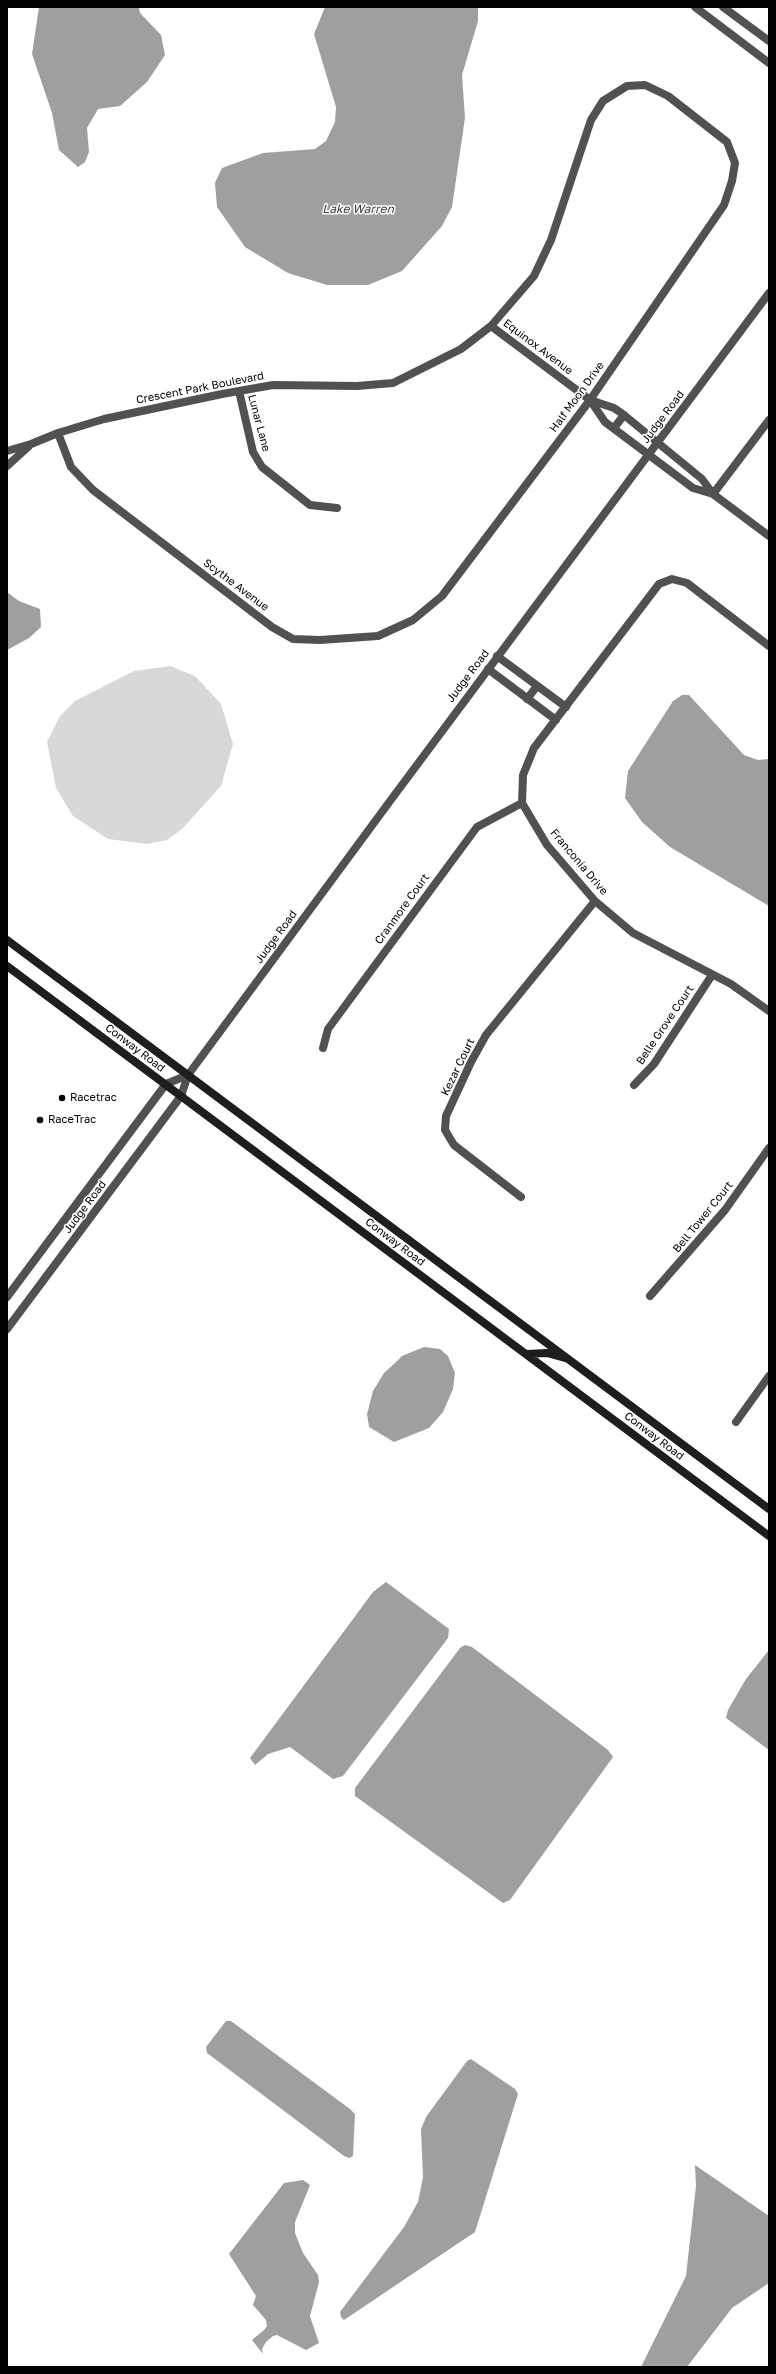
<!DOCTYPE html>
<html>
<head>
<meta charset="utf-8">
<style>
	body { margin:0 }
	#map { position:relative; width:776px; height:2374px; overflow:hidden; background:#fff; font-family:"Golos Text",sans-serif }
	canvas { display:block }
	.frame { position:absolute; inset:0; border:8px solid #000; pointer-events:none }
</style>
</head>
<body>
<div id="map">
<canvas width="776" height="2374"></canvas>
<div class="frame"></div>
</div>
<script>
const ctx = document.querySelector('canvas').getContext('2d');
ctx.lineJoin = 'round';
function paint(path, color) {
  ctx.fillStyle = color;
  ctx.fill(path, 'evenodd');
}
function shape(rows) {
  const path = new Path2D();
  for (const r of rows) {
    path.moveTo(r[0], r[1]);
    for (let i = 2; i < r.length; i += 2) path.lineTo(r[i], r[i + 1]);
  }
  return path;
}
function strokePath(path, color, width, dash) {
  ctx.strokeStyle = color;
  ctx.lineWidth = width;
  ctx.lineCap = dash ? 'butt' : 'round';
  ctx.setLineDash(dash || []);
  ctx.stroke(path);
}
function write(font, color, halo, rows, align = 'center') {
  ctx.font = font + ' "Golos Text",sans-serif';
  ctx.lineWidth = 3;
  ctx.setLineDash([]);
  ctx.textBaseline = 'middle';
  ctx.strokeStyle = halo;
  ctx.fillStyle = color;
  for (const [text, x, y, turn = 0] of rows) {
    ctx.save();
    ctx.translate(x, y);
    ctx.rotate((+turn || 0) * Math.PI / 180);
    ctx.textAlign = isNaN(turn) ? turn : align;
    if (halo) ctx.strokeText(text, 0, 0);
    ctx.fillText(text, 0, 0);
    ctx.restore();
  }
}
paint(shape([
	[170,666,195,676,221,704,233,744,221,786,182,829,167,840,147,844,108,839,73,816,56,788,47,742,60,716,75,701,134,671]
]), '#d8d8d8');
paint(shape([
	[39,7,139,7,140,13,161,35,165,55,147,82,120,106,98,109,87,128,89,152,85,162,78,167,59,150,52,113,32,54],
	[325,7,478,8,478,21,462,75,465,118,452,207,442,226,402,271,368,285,327,285,288,273,245,247,217,207,215,183,222,168,263,153,315,149,326,141,335,122,336,107,314,34],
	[7,592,19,601,40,609,41,627,29,638,7,650],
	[682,695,689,695,744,755,758,760,769,759,769,906,670,847,642,822,625,798,628,771,673,701],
	[424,1347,440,1349,448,1356,455,1373,453,1389,443,1412,429,1428,394,1442,369,1427,367,1414,373,1391,384,1373,395,1363,402,1356],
	[386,1582,449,1629,448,1638,343,1776,333,1779,290,1747,268,1754,255,1765,250,1758,373,1592],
	[465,1645,472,1647,608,1750,613,1757,510,1900,503,1903,355,1796,355,1788,460,1648],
	[769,1650,769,1750,726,1718,728,1710,746,1679],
	[226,2021,231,2021,350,2109,355,2114,353,2156,349,2158,344,2156,207,2053,206,2047],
	[471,2059,515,2089,518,2094,475,2232,344,2320,341,2317,340,2312,404,2227,418,2202,423,2177,421,2129,426,2117,467,2061],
	[695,2165,769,2216,769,2283,732,2308,687,2367,641,2367,686,2276,696,2186],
	[303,2180,310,2185,295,2222,295,2233,303,2253,318,2275,319,2282,310,2316,319,2343,306,2350,277,2335,273,2336,266,2342,262,2349,263,2354,252,2340,264,2330,267,2326,266,2320,253,2305,256,2296,229,2254,284,2183]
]), '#9f9f9f');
strokePath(shape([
	[723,7,769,41],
	[491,326,590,400,605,422,693,488,713,494],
	[239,391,253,452,262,467,310,505,337,508],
	[590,400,614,408,624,415,702,479,713,494,769,536],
	[614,428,624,415],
	[7,451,31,444,58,433,104,419,222,394,273,385,357,386,393,383,461,349,491,326,534,276,551,240,591,120,603,101,627,86,645,85,668,96,727,142,735,163,732,181,724,205,590,400,442,596,413,620,378,636,320,640,293,639,272,627,93,490,71,467,58,433],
	[7,466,29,446],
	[713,494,769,420],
	[769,646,687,583,672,579,659,584,534,748,523,775,522,803,547,845,595,901,633,933,731,984,769,1011],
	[497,656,566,707],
	[488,669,556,720],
	[527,699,537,686],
	[323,1048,328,1029,477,827,522,803],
	[634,1085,654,1064,712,975],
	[521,1197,454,1145,445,1130,446,1116,471,1062,486,1035,595,901],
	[650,1296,725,1210,769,1148],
	[736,1422,769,1376]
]), '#515151', 8);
strokePath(shape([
	[695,7,769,63],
	[7,1297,166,1084,188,1075],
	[7,1329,181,1096,188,1075,393,797,769,293]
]), '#515151', 8);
strokePath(shape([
	[7,940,769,1509],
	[7,966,769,1536],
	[527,1354,547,1353,565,1358]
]), '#1e1e1e', 8);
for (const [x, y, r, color] of [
	[62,1098,4,"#000"],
	[40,1120,4,"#000"]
]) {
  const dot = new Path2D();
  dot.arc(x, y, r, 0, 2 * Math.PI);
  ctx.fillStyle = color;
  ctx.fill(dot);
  strokePath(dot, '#fff', 1.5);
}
write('11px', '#000', '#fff', [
	["Equinox Avenue",538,347,37],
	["Crescent Park Boulevard",200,388,-11],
	["Half Moon Drive",577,397,-54],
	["Judge Road",663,417,-53],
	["Lunar Lane",259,423,75],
	["Scythe Avenue",236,585,37],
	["Judge Road",468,676,-53],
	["Franconia Drive",579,862,50],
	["Cranmore Court",402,909,-54],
	["Judge Road",276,937,-54],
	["Belle Grove Court",665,1025,-56],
	["Conway Road",135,1048,37],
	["Kezar Court",458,1067,-64],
	["Judge Road",85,1207,-53],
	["Bell Tower Court",703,1217,-51],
	["Conway Road",395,1242,37],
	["Conway Road",654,1436,37]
]);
write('11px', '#000', '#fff', [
	["Racetrac",70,1098],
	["RaceTrac",48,1120]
], 'left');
write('italic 12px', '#404040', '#fff', [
	["Lake Warren",358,209]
]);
</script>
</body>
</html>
